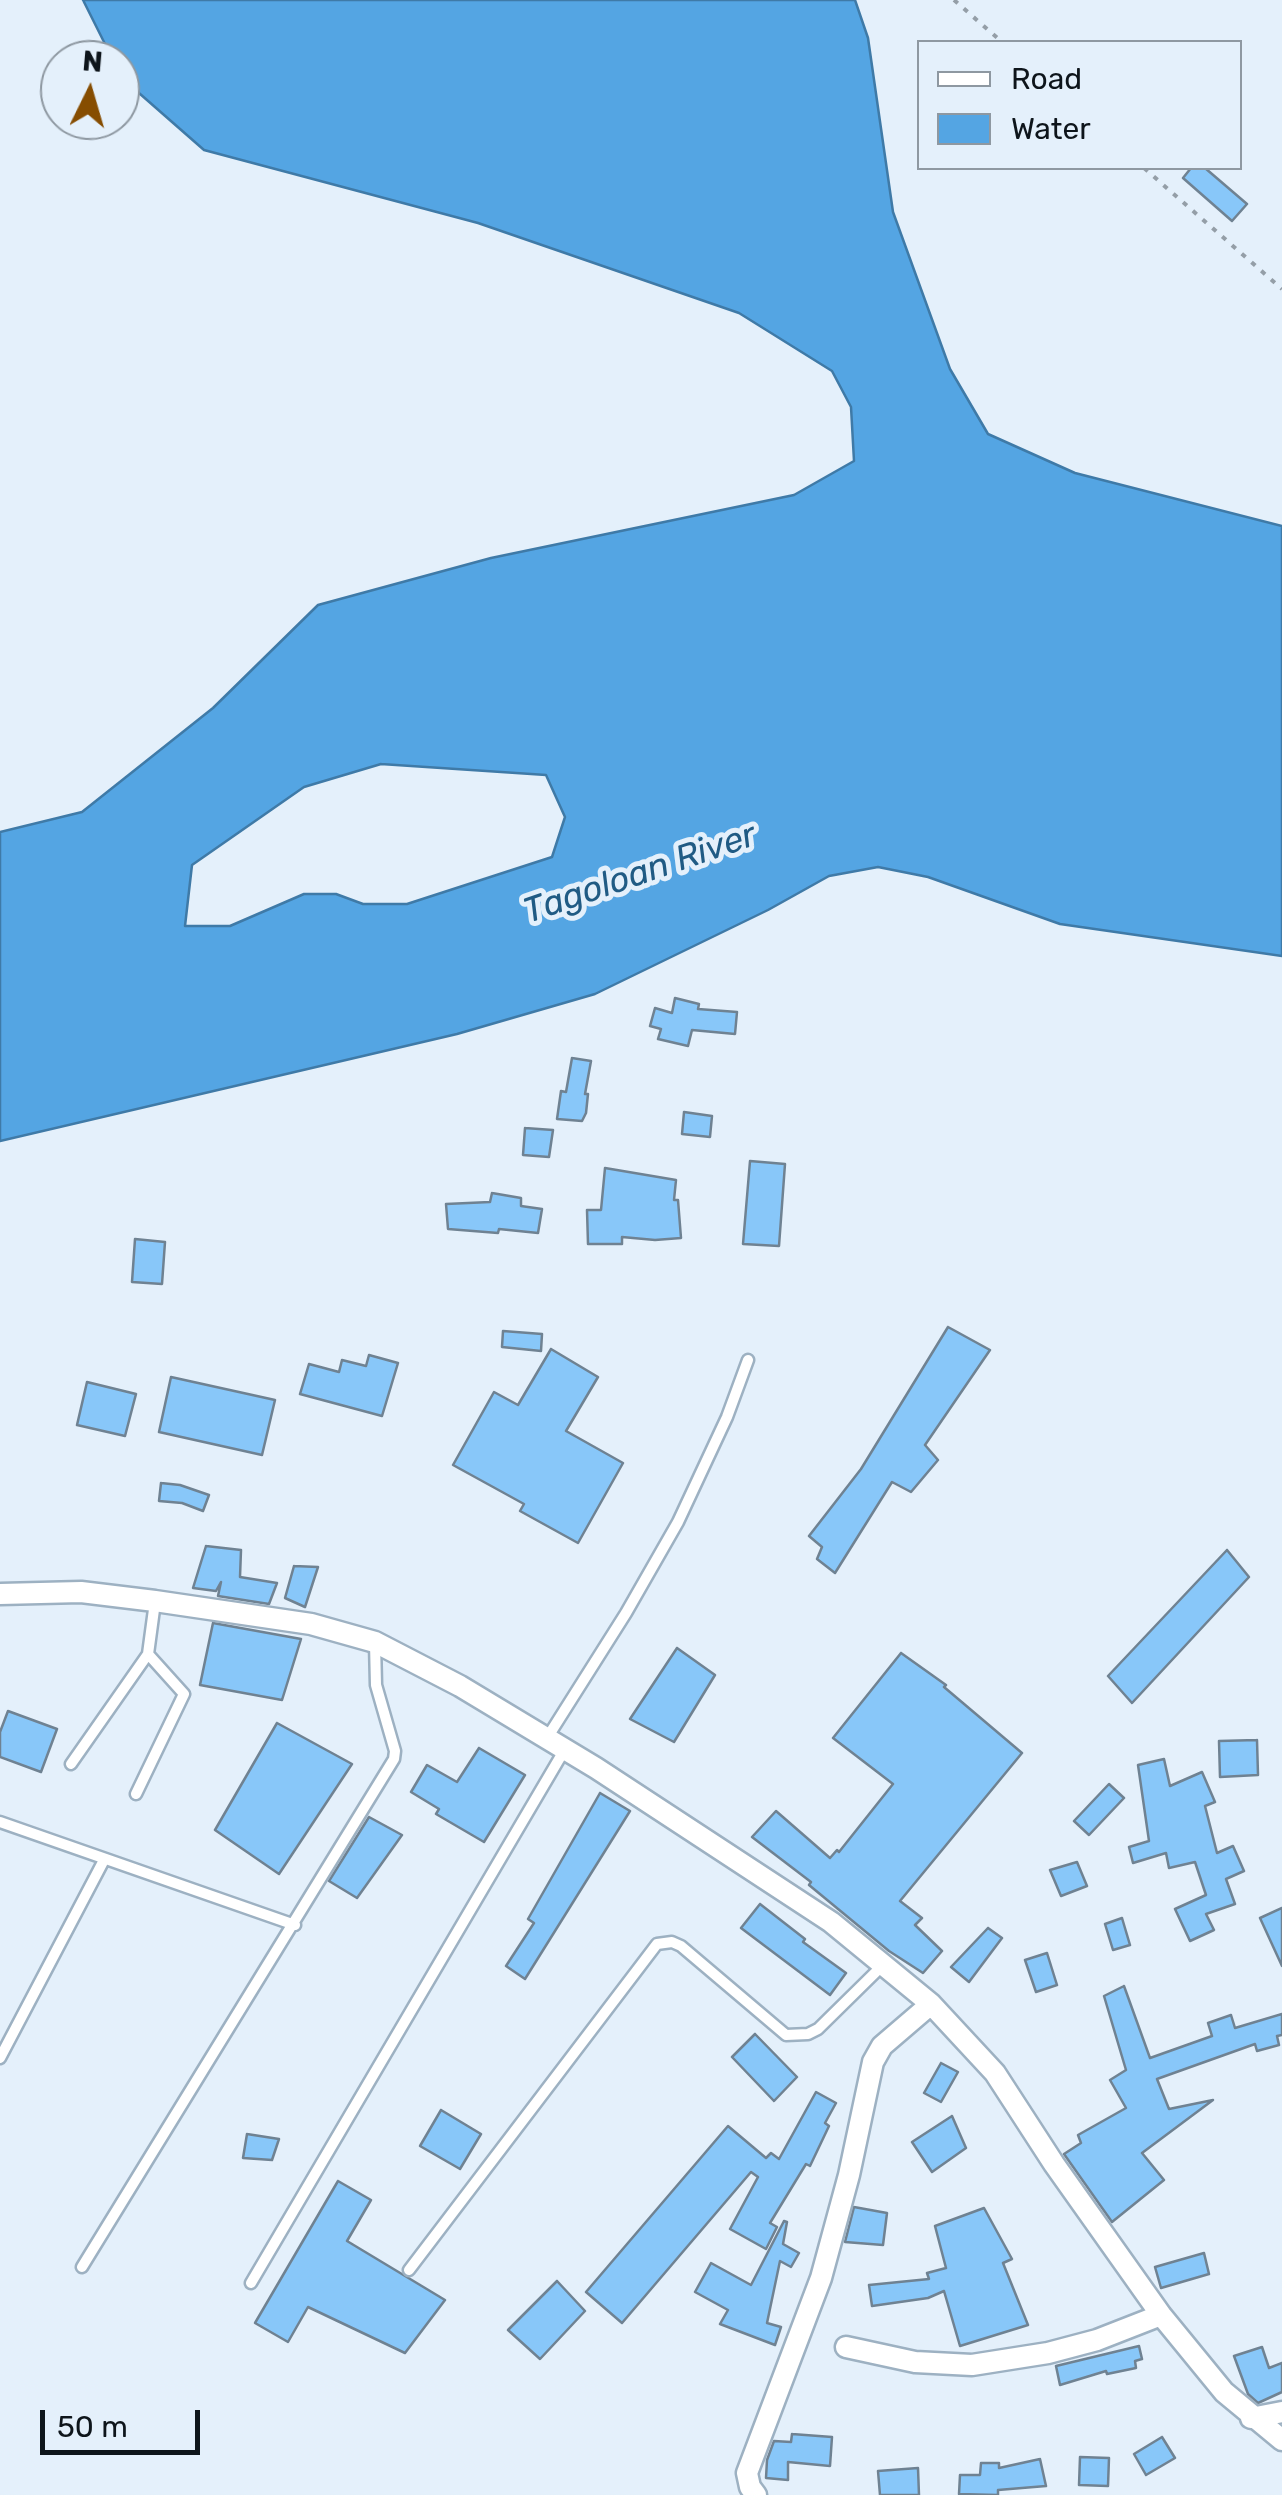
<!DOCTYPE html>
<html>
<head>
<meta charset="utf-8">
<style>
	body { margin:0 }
	#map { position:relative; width:1282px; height:2495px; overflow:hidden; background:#e4f0fb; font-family:Rubik,sans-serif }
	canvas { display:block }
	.legend { position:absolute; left:917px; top:40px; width:325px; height:130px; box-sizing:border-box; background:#e4f0fb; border:2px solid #8e98a1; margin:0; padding:12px 18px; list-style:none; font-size:30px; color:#0e151b }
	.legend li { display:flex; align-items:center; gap:20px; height:50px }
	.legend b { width:50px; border:2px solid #8e98a1 }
	.north { position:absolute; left:40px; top:40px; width:100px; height:100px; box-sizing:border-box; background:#e4f0fb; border:2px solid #8e98a1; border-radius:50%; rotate:5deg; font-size:28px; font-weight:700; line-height:40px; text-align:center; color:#0e151b }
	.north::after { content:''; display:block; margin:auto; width:35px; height:45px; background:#864d01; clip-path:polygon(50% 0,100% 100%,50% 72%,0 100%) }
	.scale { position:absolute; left:40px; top:2410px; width:160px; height:45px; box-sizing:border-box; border:5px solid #0e151b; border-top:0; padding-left:12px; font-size:30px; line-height:35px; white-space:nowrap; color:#0e151b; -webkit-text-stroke:8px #e4f0fb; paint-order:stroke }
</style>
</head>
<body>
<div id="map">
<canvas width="1282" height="2495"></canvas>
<ul class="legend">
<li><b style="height:12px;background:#fff"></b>Road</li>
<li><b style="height:28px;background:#54a5e3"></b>Water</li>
</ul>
<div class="north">N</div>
<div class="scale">50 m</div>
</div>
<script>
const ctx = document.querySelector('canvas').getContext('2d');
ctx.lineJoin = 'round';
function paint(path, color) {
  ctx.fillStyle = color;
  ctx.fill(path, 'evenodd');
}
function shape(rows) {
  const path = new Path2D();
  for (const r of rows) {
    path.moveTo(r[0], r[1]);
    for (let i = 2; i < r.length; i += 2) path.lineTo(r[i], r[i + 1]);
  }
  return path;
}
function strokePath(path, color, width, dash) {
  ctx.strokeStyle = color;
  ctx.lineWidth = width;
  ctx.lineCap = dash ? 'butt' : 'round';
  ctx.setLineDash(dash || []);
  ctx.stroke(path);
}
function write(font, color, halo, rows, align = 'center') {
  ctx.font = font + ' Rubik,sans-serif';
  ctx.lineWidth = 10;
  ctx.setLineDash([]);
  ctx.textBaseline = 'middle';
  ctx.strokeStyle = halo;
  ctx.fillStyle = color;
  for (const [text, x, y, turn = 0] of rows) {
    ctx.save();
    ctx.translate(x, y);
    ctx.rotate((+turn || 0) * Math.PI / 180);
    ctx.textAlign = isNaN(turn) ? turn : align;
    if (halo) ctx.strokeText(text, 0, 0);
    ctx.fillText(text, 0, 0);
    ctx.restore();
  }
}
const water = shape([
	[83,0,855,0,868,38,893,212,950,369,988,434,1075,473,1282,526,1282,956,1060,924,928,877,878,867,829,876,768,910,595,994,457,1034,0,1141,0,832,82,812,213,708,318,605,491,558,794,495,854,461,851,407,832,371,739,313,478,223,204,150,123,79,120,60,113,60,83,0],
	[381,764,546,775,565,817,552,857,407,904,363,904,336,894,304,894,230,926,185,926,192,865,304,787,381,764]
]);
paint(water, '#54a5e3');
strokePath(water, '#3f7aa7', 2.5);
const building = shape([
	[1191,168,1205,168,1247,204,1232,221,1183,178,1191,168],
	[675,998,699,1004,698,1009,737,1012,735,1034,692,1030,688,1046,658,1039,661,1029,650,1026,655,1008,672,1013,675,998],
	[572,1058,591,1061,585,1094,588,1094,586,1113,582,1121,557,1119,561,1091,566,1092,572,1058],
	[684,1112,712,1116,710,1137,682,1134,684,1112],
	[525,1128,553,1130,549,1157,523,1155,525,1128],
	[750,1161,785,1164,779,1246,743,1244,750,1161],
	[605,1168,676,1180,674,1200,678,1200,681,1238,655,1240,622,1237,622,1244,588,1244,587,1210,601,1210,605,1168],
	[492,1193,521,1198,521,1206,542,1209,538,1233,499,1229,498,1233,448,1229,446,1204,490,1202,492,1193],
	[135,1239,165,1242,162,1284,132,1282,135,1239],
	[948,1327,990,1350,925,1445,938,1460,911,1492,892,1482,835,1573,817,1559,822,1547,809,1536,861,1469,948,1327],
	[503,1331,542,1334,541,1351,502,1347,503,1331],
	[551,1349,598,1377,566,1431,623,1463,578,1543,520,1511,524,1504,453,1465,494,1392,518,1405,551,1349],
	[369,1355,398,1363,382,1416,300,1394,309,1364,339,1372,342,1360,366,1366,369,1355],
	[171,1377,275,1400,262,1455,159,1432,171,1377],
	[87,1382,136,1394,125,1436,77,1425,87,1382],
	[161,1483,180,1485,209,1495,203,1511,182,1503,159,1501,161,1483],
	[206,1546,241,1550,240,1577,277,1583,269,1604,218,1596,221,1582,216,1591,193,1588,206,1546],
	[1227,1550,1249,1577,1132,1703,1108,1676,1227,1550],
	[294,1566,318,1567,305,1607,285,1598,294,1566],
	[213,1623,301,1639,282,1700,200,1685,213,1623],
	[677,1648,715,1675,674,1742,630,1719,677,1648],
	[901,1653,946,1685,944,1687,1022,1753,900,1901,922,1918,915,1925,942,1951,923,1973,889,1951,809,1885,811,1882,752,1837,776,1811,830,1858,837,1850,839,1852,893,1784,833,1738,901,1653],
	[8,1711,57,1729,41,1772,0,1757,0,1732,8,1711],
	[277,1723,352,1764,279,1874,215,1830,277,1723],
	[1257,1740,1258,1775,1220,1777,1219,1741,1257,1740],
	[479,1748,525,1775,484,1842,436,1814,439,1809,411,1792,427,1765,457,1782,479,1748],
	[1164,1759,1170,1786,1202,1772,1215,1802,1205,1806,1217,1853,1233,1846,1244,1871,1226,1879,1235,1904,1206,1914,1214,1930,1190,1941,1175,1909,1206,1895,1195,1862,1169,1868,1166,1853,1133,1863,1129,1847,1149,1841,1138,1765,1164,1759],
	[1109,1784,1124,1798,1089,1835,1074,1821,1109,1784],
	[600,1793,630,1811,525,1979,506,1966,534,1923,528,1919,600,1793],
	[369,1817,402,1835,357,1898,329,1881,369,1817],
	[1077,1862,1087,1886,1061,1896,1050,1870,1077,1862],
	[760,1904,805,1939,803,1942,846,1973,830,1995,741,1928,760,1904],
	[1282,1908,1282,1966,1260,1918,1282,1908],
	[1122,1918,1130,1945,1113,1950,1105,1924,1122,1918],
	[988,1928,1002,1938,969,1982,951,1967,988,1928],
	[1047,1953,1057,1985,1036,1992,1025,1960,1047,1953],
	[1124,1986,1150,2058,1212,2036,1208,2023,1231,2015,1235,2028,1282,2014,1282,2035,1277,2036,1279,2045,1257,2051,1255,2044,1157,2079,1169,2109,1213,2100,1142,2153,1164,2180,1112,2222,1064,2154,1081,2143,1078,2135,1126,2108,1110,2080,1126,2070,1104,1996,1124,1986],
	[755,2034,797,2077,774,2101,732,2057,755,2034],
	[941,2063,958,2072,941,2102,924,2093,941,2063],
	[816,2092,836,2103,825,2123,829,2126,810,2166,806,2164,770,2223,777,2227,766,2249,730,2229,758,2177,751,2172,622,2323,586,2292,728,2126,766,2158,771,2153,779,2159,816,2092],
	[441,2110,481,2134,460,2169,420,2146,441,2110],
	[952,2116,966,2148,932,2172,912,2142,952,2116],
	[247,2134,279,2139,272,2160,243,2158,247,2134],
	[338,2181,371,2200,347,2241,445,2300,405,2353,308,2307,288,2342,255,2323,338,2181],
	[854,2207,887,2213,883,2245,845,2242,854,2207],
	[984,2208,1012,2259,1003,2263,1028,2325,960,2346,944,2291,928,2298,872,2306,869,2285,929,2279,927,2273,946,2268,935,2226,984,2208],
	[784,2221,787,2222,783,2244,799,2253,791,2267,780,2261,767,2323,781,2327,775,2345,720,2324,728,2310,695,2292,711,2263,751,2285,784,2221],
	[1204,2253,1209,2274,1161,2288,1155,2267,1204,2253],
	[557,2281,585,2311,540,2359,508,2330,557,2281],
	[1139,2346,1142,2359,1135,2361,1136,2368,1107,2374,1106,2371,1060,2385,1056,2366,1139,2346],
	[1262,2347,1269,2368,1282,2363,1282,2392,1258,2403,1248,2394,1234,2356,1262,2347],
	[792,2434,832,2437,830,2466,788,2462,788,2480,766,2478,767,2460,774,2441,791,2442,792,2434],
	[1162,2437,1175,2458,1146,2475,1134,2454,1162,2437],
	[1080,2457,1109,2458,1108,2486,1079,2485,1080,2457],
	[1040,2459,1046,2486,998,2490,998,2495,959,2494,960,2475,980,2475,981,2463,999,2463,999,2468,1040,2459],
	[918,2468,919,2495,880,2495,878,2471,918,2468]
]);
paint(building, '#88c7f9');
strokePath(building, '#6f8292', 2.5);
const service = shape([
	[547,1738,626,1613,678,1522,727,1417,748,1360],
	[71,1764,148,1654],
	[136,1794,184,1694,148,1654,155,1602],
	[0,1822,295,1925],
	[0,2058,104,1860],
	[82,2267,394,1759,395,1751,376,1685,375,1643],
	[409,2270,657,1944,672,1942,681,1946,786,2035,808,2034,818,2029,884,1964],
	[251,2283,565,1749]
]);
const minor = shape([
	[0,1594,81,1592,155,1601,311,1624,375,1642,460,1686,596,1768,831,1922,931,2004,995,2073,1054,2164,1161,2315,1224,2392,1282,2440],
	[846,2347,915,2362,972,2365,1048,2353,1097,2340,1161,2315],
	[1251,2418,1282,2412],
	[756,2495,750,2487,747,2473,821,2278,849,2175,873,2062,882,2046,931,2004]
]);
strokePath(service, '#9db1c2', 15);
strokePath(minor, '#9db1c2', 25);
strokePath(shape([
	[954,0,1002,42],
	[1144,168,1282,289]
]), '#949ea7', 4, [5, 8]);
strokePath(service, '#fff', 10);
strokePath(minor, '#fff', 20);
write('italic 35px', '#205b84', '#e4f0fb', [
	["Tagoloan River",640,874,-19]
]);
</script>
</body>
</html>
